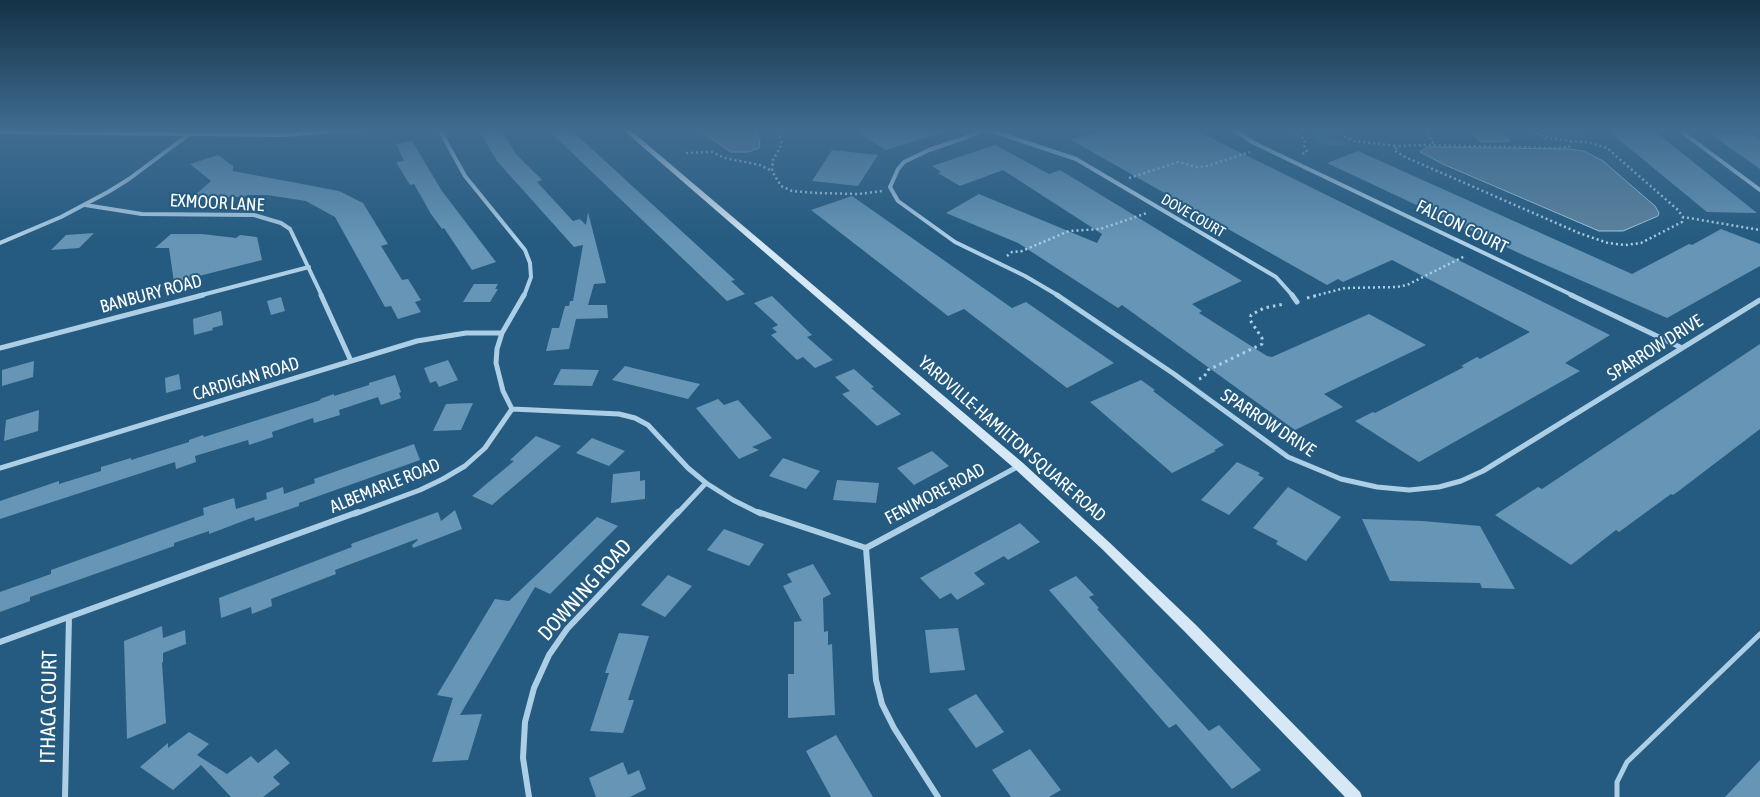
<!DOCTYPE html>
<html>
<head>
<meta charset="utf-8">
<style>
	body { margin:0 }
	canvas { display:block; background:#255b80 }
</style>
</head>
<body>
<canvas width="1760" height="797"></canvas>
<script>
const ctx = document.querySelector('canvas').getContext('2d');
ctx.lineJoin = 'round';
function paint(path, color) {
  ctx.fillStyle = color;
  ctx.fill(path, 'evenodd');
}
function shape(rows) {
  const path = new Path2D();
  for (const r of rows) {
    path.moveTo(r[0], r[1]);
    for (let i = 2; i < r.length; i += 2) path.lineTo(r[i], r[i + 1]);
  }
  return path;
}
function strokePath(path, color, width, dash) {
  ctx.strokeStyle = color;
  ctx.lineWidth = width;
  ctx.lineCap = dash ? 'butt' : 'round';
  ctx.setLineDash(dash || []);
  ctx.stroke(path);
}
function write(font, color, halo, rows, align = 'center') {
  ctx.font = font + ' "Asap Condensed",sans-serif';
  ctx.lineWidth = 4;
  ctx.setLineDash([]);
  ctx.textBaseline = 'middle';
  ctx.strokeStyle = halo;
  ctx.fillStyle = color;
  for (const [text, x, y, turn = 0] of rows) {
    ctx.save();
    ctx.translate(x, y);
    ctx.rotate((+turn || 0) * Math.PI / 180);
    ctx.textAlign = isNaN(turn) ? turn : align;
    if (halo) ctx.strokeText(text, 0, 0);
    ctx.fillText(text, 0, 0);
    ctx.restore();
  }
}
paint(shape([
	[1539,129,1573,129,1583,137,1547,137],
	[1316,135,1323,135,1350,144,1335,146,1322,144,1315,140]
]), '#3a759e');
const water = shape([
	[697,129,754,129,760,140,759,148,748,152,731,152,697,129],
	[1472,133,1502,133,1510,141,1481,142,1472,133],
	[1427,147,1568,149,1584,151,1603,161,1655,206,1659,213,1658,216,1623,231,1599,231,1445,165,1420,152,1427,147]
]);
paint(water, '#5d839d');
strokePath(water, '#a1cce7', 1);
paint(shape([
	[478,129,500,129,516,154,542,180,537,182,573,221,580,219,586,225,588,212,606,283,594,284,588,305,607,305,608,318,576,319,569,349,546,351,552,328,559,328,565,306,569,306,570,301,573,301,583,245,574,247,497,161],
	[547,129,570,129,735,280,731,281,745,294,727,301],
	[852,129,943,129,944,132,886,150],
	[1106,129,1193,129,1610,335,1565,363,1580,371,1419,462,1355,421,1373,412,1375,413,1464,367,1461,366,1477,357,1480,359,1530,332,1392,260,1343,282,1338,279,1327,285,1071,140],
	[1606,129,1652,129,1757,213,1707,212],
	[1723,134,1754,135,1760,139,1760,169,1712,135,1724,135],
	[412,141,442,191,496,262,472,270,444,228,442,229,431,214,414,184,410,185,396,162,404,161,396,144],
	[995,145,1049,174,1060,170,1242,281,1192,304,1202,311,1199,313,1267,356,1272,357,1369,314,1426,345,1324,394,1343,407,1295,430,1122,305,1118,308,1018,243,946,213,979,194,1097,243,1102,234,1003,170,960,186,938,173,941,172,932,166],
	[832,150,878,155,858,186,812,181],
	[1358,151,1632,274,1689,244,1692,245,1721,229,1760,244,1760,266,1667,318,1523,255,1327,163],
	[218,155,233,166,233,171,339,191,363,203,388,244,381,246,402,280,408,279,421,300,415,302,421,312,398,319,391,306,385,307,335,217,306,201,267,195,247,195,245,197,193,197,211,181,190,164],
	[852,196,1012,308,1026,302,1114,363,1067,388,964,309,948,316,811,210],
	[94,233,79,248,51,250,66,235],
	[171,234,202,234,236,238,240,235,257,237,262,260,199,276,199,278,183,282,183,280,174,282,169,248,155,248],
	[474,284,498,284,495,289,498,289,490,302,463,302],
	[772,296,812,335,807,337,833,360,815,368,803,357,797,360,771,335,777,332,772,328,778,325,754,303],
	[281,297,285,311,271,315,267,301],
	[221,311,223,325,212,328,213,330,194,335,193,319],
	[1760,344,1760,429,1680,490,1673,495,1671,494,1619,532,1616,530,1571,565,1495,515,1538,487,1542,489],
	[448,360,458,380,439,387,436,381,430,383,424,368],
	[34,361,33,377,2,386,2,370],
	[625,366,666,376,700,384,688,399,612,380],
	[561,369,599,370,592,386,553,385],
	[854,369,874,387,871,388,901,414,877,426,842,394,850,391,835,377],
	[179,374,181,389,166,393,165,378],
	[395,375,401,392,399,393,401,398,381,405,378,397,339,410,340,415,314,423,313,418,272,432,273,437,249,445,248,440,195,456,196,462,176,469,175,462,0,519,0,501,59,481,59,484,101,471,101,467,131,458,131,460,189,442,189,440,203,435,204,437,321,400,320,399,334,394,334,396,369,385,369,383],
	[1141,380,1155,390,1153,391,1224,445,1214,450,1216,451,1172,473,1090,402],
	[718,399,724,405,738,400,772,438,752,447,759,450,739,459,696,408],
	[473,403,461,430,433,431,446,404],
	[39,410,38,431,4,441,6,420],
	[536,436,561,446,492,505,472,496,514,461,510,460],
	[592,438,625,451,609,466,576,453],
	[414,444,420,460,299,503,299,506,255,521,254,517,209,534,209,531,174,543,174,546,30,597,30,601,0,612,0,592,51,574,51,570,204,515,203,508,234,498,236,509,267,499,266,493,283,487,284,494,315,483,314,479],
	[932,451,949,466,914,485,897,468],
	[783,458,820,471,806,489,769,476],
	[1237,462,1260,473,1258,475,1264,478,1229,515,1201,500],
	[640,471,640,481,645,480,645,499,611,503,613,474],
	[837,480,879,483,876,503,833,500],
	[1288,487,1341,517,1306,561,1276,544,1278,541,1253,528],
	[455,510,462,529,413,548,412,545,418,540,417,539,335,570,336,574,271,599,272,606,252,614,251,607,221,618,219,598,352,547,351,544,438,512,441,521],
	[597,517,618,526,550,594,535,587,460,715,482,714,468,760,432,762,453,698,437,695,495,599,509,601],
	[1362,519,1422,521,1480,526,1515,589,1482,588,1480,583,1390,581],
	[1020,523,1040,542,1008,560,1004,556,974,573,985,584,957,600,951,593,940,599,920,578],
	[724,529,764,544,749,566,707,550],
	[813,564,831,594,823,598,824,632,828,631,828,645,832,644,835,715,788,718,788,674,794,674,794,622,802,621,783,586,792,582,787,574],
	[668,575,692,586,665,617,641,605],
	[1076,576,1094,595,1089,597,1099,608,1097,609,1209,731,1219,725,1261,770,1232,789,1176,724,1169,728,1049,590],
	[162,626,163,638,185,630,186,644,163,653,163,662,162,663,166,723,127,739,124,641],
	[958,628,965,670,930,673,925,630],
	[619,633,649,636,628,700,634,700,623,733,590,731,609,673,605,673],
	[976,694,1004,732,976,748,948,709],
	[189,732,209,744,197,755,227,774,251,756,258,763,276,749,290,763,273,777,280,784,263,797,231,797,201,765,173,790,140,767,168,743,168,748],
	[836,735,873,797,831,797,806,751],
	[1030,749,1061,790,1049,797,1011,797,992,770],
	[1760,760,1760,797,1725,797],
	[623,762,628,775,639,770,646,789,630,797,596,797,589,778]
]), '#6695b5');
strokePath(shape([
	[773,129,780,137,782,144,773,160,772,171,781,186,792,191,818,193,859,194,882,191],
	[1289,129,1305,140,1304,145,1307,152,1302,154],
	[1316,129,1339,132],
	[1338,129,1343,136,1354,141,1397,146],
	[1424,129,1435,146],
	[1527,129,1546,138,1591,143,1607,148,1678,210,1683,217,1760,230],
	[1572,141,1569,147,1555,148,1424,145,1398,146,1394,150,1405,157,1579,233,1608,243,1625,245,1641,243,1682,222,1683,217],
	[686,153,712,152,725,158,760,165,772,171],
	[1129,178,1178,162,1197,167,1207,166,1250,152],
	[1007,256,1012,252,1022,251,1069,231,1100,229,1147,213],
	[1314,296,1345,288,1397,287,1407,285,1465,256]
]), '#adcfe6', 2.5, [2, 3]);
strokePath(shape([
	[1307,298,1319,295],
	[1199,379,1204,377,1208,370,1262,344,1262,338,1250,320,1251,315,1264,308,1284,304]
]), '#adcfe6', 3, [2.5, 4]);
strokePath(shape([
	[1617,797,1617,782,1627,762,1760,634]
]), '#adcfe6', 5);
strokePath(shape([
	[439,129,465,176,525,250,530,263,531,277,524,296],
	[984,129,973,135,929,150,904,162,898,169,890,187,898,201,955,242,1025,276,1059,296],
	[986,129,1076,159,1276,277,1293,296],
	[1232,129,1254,143,1574,296],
	[1678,129,1760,190],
	[85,205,142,214,254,215,281,223,290,229,322,296],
	[0,243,61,217,108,192,129,179,188,135],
	[198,296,309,267]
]), '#adcfe6', 4);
strokePath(shape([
	[321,295,351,361],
	[1057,295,1174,374,1288,457,1341,479,1377,487,1409,490,1439,487,1461,481,1483,471,1760,300],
	[1292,295,1297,302],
	[1571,295,1682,348],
	[0,348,203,295],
	[512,409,619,414,635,418,648,425,688,468,706,483,733,500,761,514],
	[0,468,417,341,466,333,502,333],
	[355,514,420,490,443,479,465,466,485,448,512,409,503,391,496,363,497,349,502,333,524,295],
	[677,514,706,483],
	[930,514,1019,466]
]), '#adcfe6', 5);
strokePath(shape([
	[758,512,866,548],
	[866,548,876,680,882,704,894,728,938,797],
	[866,548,933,512],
	[0,642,358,512],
	[65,797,69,617],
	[529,797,523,758,525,722,534,688,549,655,567,629,678,512]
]), '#adcfe6', 6);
paint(shape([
	[337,129,369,129,366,131,283,137,0,134,0,130,283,133,337,129],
	[622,129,629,129,1023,463,1110,543,1196,625,1360,792,1362,797,1345,797,1186,633,1102,549,1015,469,622,129]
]), '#d6e8f6');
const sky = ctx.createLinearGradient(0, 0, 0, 241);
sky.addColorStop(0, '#143246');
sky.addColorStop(0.54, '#406c91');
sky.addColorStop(1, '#406c9100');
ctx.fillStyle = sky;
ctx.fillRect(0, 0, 1760, 241);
write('15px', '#fff', '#255b80', [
	["DOVE COURT",1193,216,30]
]);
write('18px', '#fff', '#255b80', [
	["EXMOOR LANE",217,203,3],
	["FALCON COURT",1462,227,26],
	["BANBURY ROAD",151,294,-15],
	["SPARROW DRIVE",1655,348,-32],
	["CARDIGAN ROAD",246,379,-17],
	["SPARROW DRIVE",1268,423,33],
	["YARDVILLE-HAMILTON SQUARE ROAD",1012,439,41],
	["ALBEMARLE ROAD",385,486,-22],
	["FENIMORE ROAD",935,494,-28]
]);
write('21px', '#fff', '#255b80', [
	["DOWNING ROAD",585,590,-48],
	["ITHACA COURT",49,707,-89]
]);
</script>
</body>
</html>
